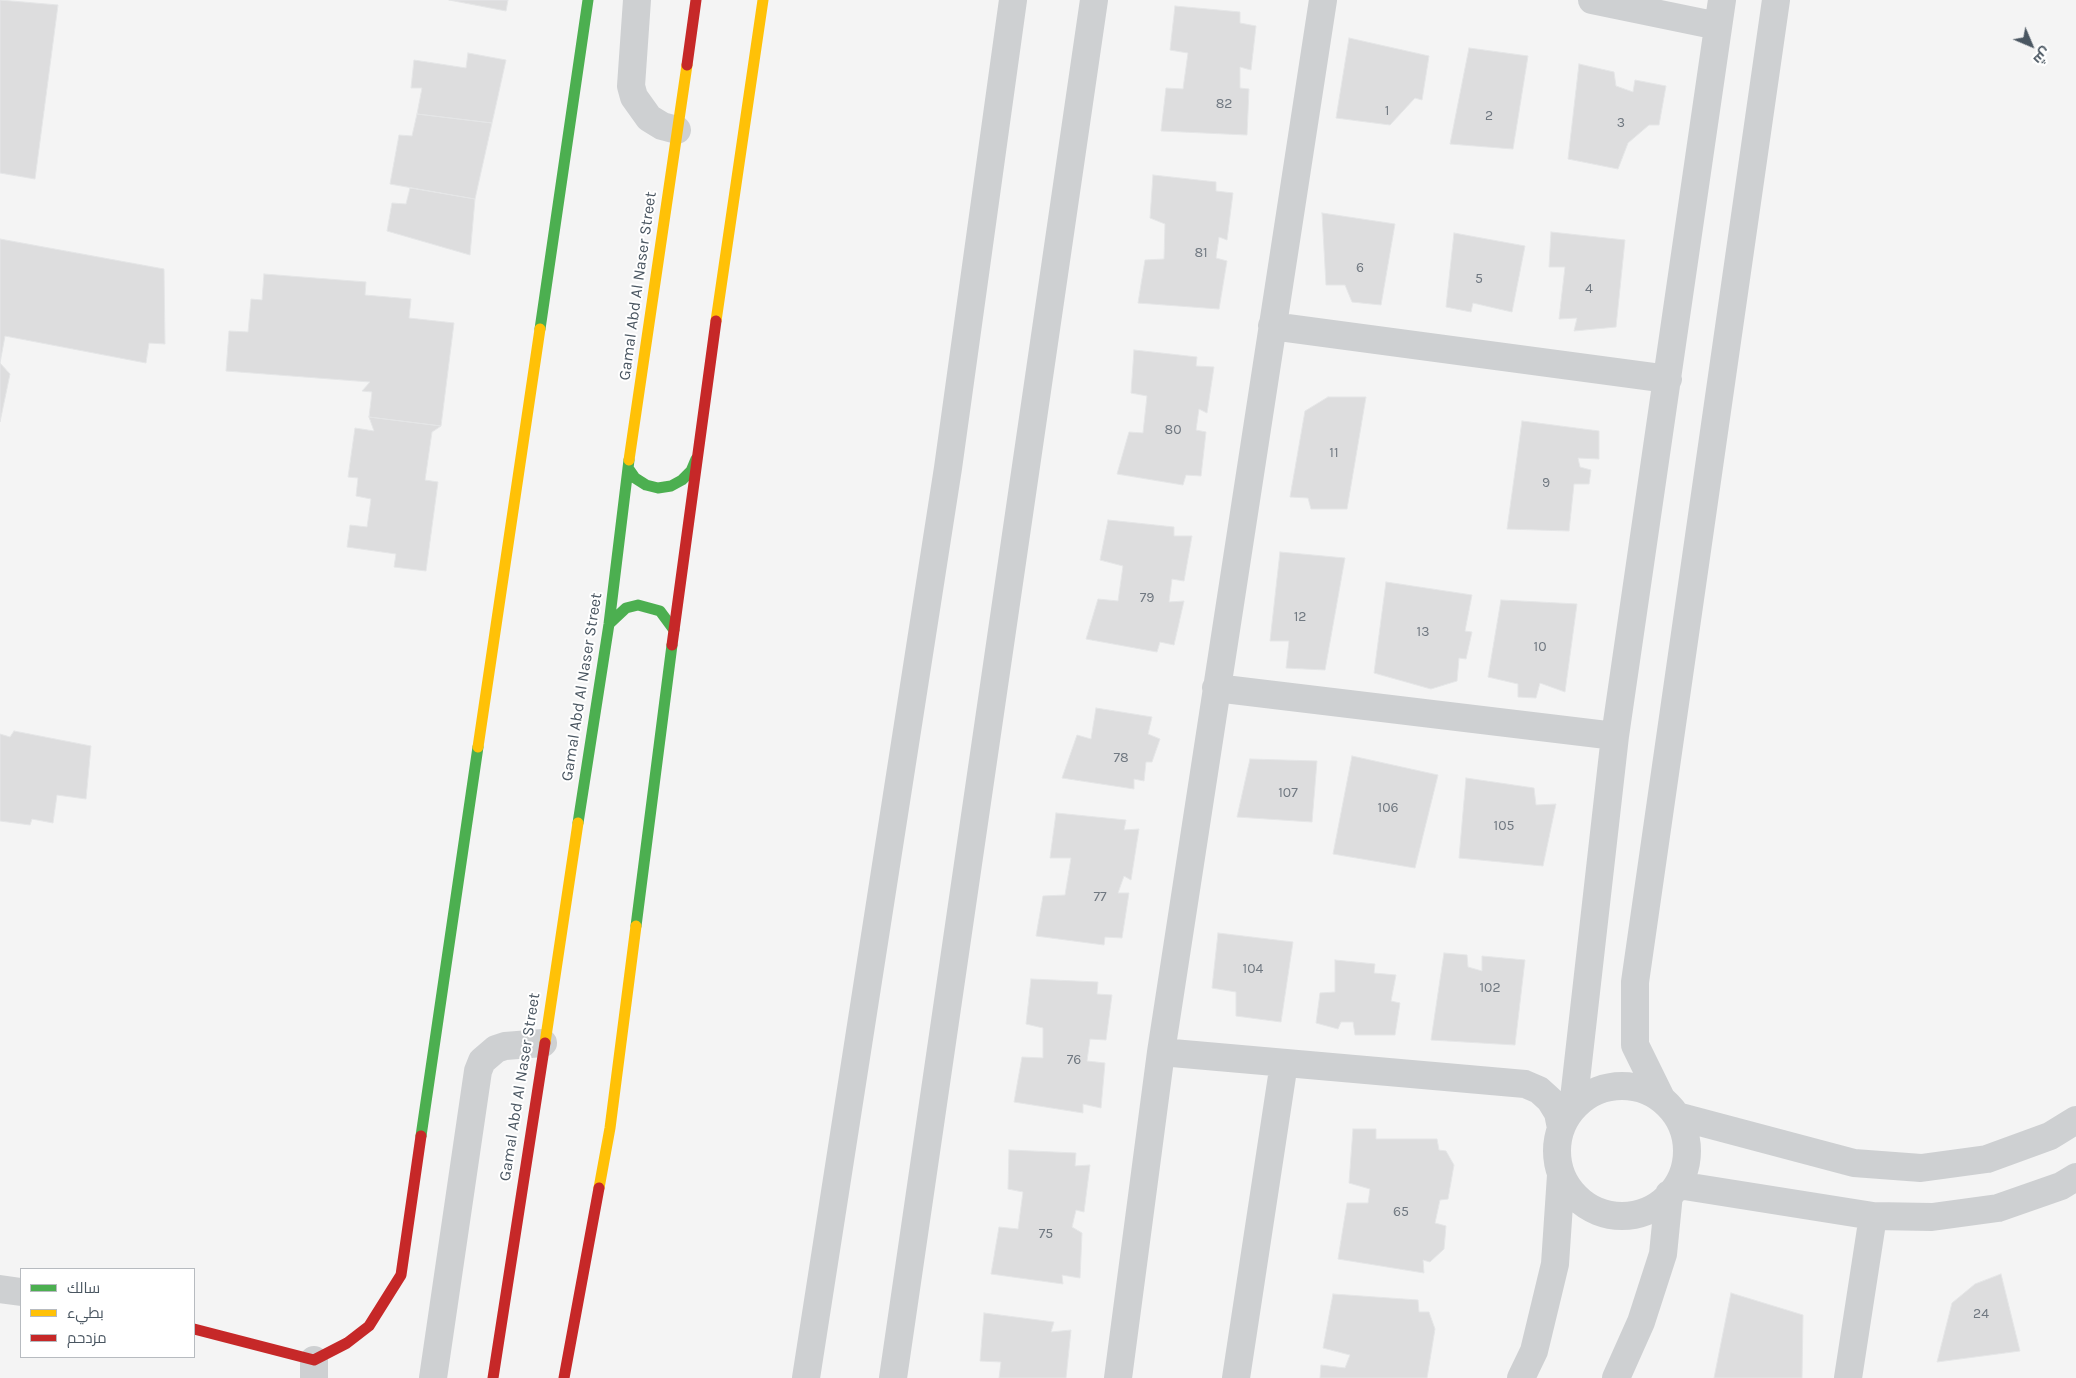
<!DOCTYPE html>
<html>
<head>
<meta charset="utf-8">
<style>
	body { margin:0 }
	#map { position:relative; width:2076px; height:1378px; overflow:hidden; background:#f4f4f4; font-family:Karla,Cairo,sans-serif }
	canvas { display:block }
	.legend { position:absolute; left:20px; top:1268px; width:175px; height:90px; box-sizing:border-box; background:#fff; border:1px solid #b7bbc0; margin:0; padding:6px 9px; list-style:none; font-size:15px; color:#4a5661 }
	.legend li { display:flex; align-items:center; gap:10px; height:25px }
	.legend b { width:25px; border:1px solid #b7bbc0 }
	.north { position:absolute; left:2006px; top:20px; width:50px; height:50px; -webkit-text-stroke:4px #fff; paint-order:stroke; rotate:135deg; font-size:14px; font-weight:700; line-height:20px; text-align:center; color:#4a5661 }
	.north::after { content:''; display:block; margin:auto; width:18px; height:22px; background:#4a5661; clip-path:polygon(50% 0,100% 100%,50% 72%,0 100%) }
</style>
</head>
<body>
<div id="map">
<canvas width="2076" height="1378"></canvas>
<ul class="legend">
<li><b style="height:6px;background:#4caf50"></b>سالك</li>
<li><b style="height:6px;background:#ffc107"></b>بطيء</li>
<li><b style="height:6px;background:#c62828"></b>مزدحم</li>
</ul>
<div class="north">ش</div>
</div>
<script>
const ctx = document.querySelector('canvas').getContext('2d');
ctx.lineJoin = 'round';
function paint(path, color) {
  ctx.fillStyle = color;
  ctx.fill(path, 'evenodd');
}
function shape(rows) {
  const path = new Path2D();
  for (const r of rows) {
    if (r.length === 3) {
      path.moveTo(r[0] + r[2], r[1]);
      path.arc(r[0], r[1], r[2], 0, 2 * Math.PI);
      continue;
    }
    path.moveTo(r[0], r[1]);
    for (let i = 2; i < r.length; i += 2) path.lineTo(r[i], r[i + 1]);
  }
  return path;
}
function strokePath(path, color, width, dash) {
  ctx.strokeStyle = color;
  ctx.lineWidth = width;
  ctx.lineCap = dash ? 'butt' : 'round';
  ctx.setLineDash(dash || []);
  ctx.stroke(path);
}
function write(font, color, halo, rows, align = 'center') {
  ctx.font = font + ' Karla,sans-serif';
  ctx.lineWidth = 4;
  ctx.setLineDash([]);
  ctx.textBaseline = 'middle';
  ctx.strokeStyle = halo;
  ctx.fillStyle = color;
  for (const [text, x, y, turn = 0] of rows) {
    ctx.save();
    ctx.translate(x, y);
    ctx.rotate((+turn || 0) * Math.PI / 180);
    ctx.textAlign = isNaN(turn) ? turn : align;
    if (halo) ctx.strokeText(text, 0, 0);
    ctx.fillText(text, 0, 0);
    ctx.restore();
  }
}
const building = shape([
	[0,0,58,5,35,179,0,173,0,0],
	[449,0,508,0,506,11,449,0],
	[1175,6,1240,12,1240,23,1256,26,1251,70,1240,67,1240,88,1249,89,1247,135,1161,131,1166,88,1183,89,1188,53,1170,50,1175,6],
	[1349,38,1429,56,1422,100,1415,98,1390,125,1336,118,1349,38],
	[1469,48,1528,56,1513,149,1450,144,1469,48],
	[468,53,506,60,492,123,417,114,422,88,411,88,414,60,466,68,468,53],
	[1579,64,1614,72,1616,86,1633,92,1635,80,1666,86,1659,125,1649,125,1628,143,1618,169,1568,159,1579,64],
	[417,114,492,123,475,199,390,184,399,135,412,136,417,114],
	[1153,175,1216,182,1216,191,1233,193,1227,240,1219,237,1216,258,1227,261,1219,309,1138,303,1145,260,1164,259,1165,224,1150,218,1153,175],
	[410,188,475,199,470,255,387,231,392,203,406,204,410,188],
	[1322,213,1395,224,1381,305,1352,302,1345,285,1326,285,1322,213],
	[1551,232,1625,240,1616,327,1574,331,1577,318,1559,319,1565,267,1549,267,1551,232],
	[1454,233,1525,246,1512,312,1473,303,1471,312,1446,307,1454,233],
	[0,239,164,269,165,344,149,343,146,363,5,336,0,363,0,239],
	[264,274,366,282,365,295,411,299,409,318,454,323,441,426,369,417,372,392,362,391,370,382,226,371,229,331,248,332,251,299,262,300,264,274],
	[1134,350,1197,357,1196,366,1214,367,1207,413,1199,409,1196,430,1206,432,1201,476,1186,475,1183,485,1117,474,1129,432,1143,433,1147,396,1131,393,1134,350],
	[0,363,10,374,0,422,0,363],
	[1328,397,1366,397,1347,509,1311,509,1308,498,1290,497,1305,411,1328,397],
	[369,417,441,426,432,432,425,480,438,482,426,571,394,567,396,554,347,547,350,525,367,527,371,499,356,496,358,478,348,477,355,428,374,431,369,417],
	[1522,421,1599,431,1599,459,1578,458,1580,467,1591,470,1589,484,1574,484,1569,531,1507,529,1522,421],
	[1108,520,1174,527,1174,536,1192,536,1184,581,1172,579,1169,602,1184,601,1174,645,1160,642,1157,652,1086,639,1098,599,1118,601,1123,566,1100,560,1108,520],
	[1280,552,1345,558,1325,670,1286,668,1289,641,1270,641,1280,552],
	[1386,582,1472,595,1465,631,1472,632,1466,659,1459,658,1457,681,1431,689,1374,673,1386,582],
	[1501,600,1577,604,1565,692,1540,683,1536,698,1518,697,1518,684,1488,677,1501,600],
	[1096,708,1152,717,1148,734,1160,739,1152,762,1146,762,1144,781,1134,779,1134,789,1062,778,1077,735,1091,739,1096,708],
	[14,731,91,746,86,799,57,795,53,823,32,819,30,825,0,821,0,734,10,737,14,731],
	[1352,756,1438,775,1415,868,1333,854,1352,756],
	[1250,759,1317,761,1312,822,1237,817,1250,759],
	[1466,778,1534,788,1536,805,1556,804,1543,866,1459,858,1466,778],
	[1056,813,1126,820,1124,830,1139,829,1131,880,1124,876,1118,893,1129,893,1122,938,1105,937,1104,945,1036,936,1043,896,1065,895,1071,858,1050,858,1056,813],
	[1218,933,1293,942,1281,1022,1236,1016,1236,992,1212,988,1218,933],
	[1444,953,1467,955,1468,967,1482,971,1482,956,1525,960,1515,1045,1431,1040,1444,953],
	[1335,960,1375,964,1374,973,1396,975,1391,1001,1400,1003,1395,1035,1355,1035,1353,1022,1341,1022,1338,1029,1316,1023,1320,993,1335,992,1335,960],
	[1031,979,1098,982,1097,994,1112,995,1106,1040,1090,1039,1087,1061,1105,1063,1101,1108,1083,1104,1083,1113,1014,1102,1022,1057,1043,1058,1043,1028,1026,1024,1031,979],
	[1353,1129,1376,1129,1376,1139,1437,1139,1439,1150,1446,1151,1454,1165,1448,1199,1440,1200,1435,1223,1446,1226,1444,1249,1430,1262,1423,1260,1424,1273,1338,1259,1347,1203,1368,1203,1370,1189,1349,1183,1353,1129],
	[1009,1150,1076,1153,1075,1166,1090,1165,1084,1212,1076,1210,1072,1227,1082,1233,1080,1278,1062,1275,1063,1284,991,1274,999,1227,1018,1229,1023,1192,1008,1189,1009,1150],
	[2001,1274,2020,1351,1937,1362,1952,1303,1975,1284,2001,1274],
	[1731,1293,1803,1315,1802,1378,1714,1378,1731,1293],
	[1333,1294,1418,1300,1419,1312,1429,1312,1435,1329,1427,1378,1320,1378,1321,1365,1345,1368,1350,1355,1323,1348,1333,1294],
	[984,1313,1054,1322,1051,1332,1071,1330,1066,1378,999,1378,1001,1362,980,1361,984,1313]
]);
paint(building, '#ddddde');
strokePath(building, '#e5e6e7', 1);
strokePath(shape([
	[637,0,631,86,634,97,649,118,662,126,677,130],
	[1592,0,1718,26],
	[1272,326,1668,379],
	[1216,688,1615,736],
	[1161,1052,1525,1084,1539,1090,1550,1100,1558,1113,1561,1128],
	[1622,1151,65],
	[1661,1098,1635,1045,1635,982,1776,0],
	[1573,1107,1615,736,1722,0],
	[1677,1116,1854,1163,1921,1168,1987,1159,2050,1136,2076,1120],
	[1678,1185,1873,1216,1932,1217,1998,1208,2061,1186,2076,1177],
	[0,1289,21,1292],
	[314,1378,314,1360],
	[433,1378,478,1071,482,1061,496,1049,505,1046,543,1043],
	[806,1378,948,468,1013,0],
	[893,1378,1094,0],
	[1118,1378,1161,1052,1323,0],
	[1236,1378,1284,1063],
	[1521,1378,1534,1351,1555,1264,1561,1175],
	[1616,1378,1641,1322,1663,1254,1669,1194],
	[1848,1378,1873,1216]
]), '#ced0d2', 28);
strokePath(shape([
	[540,329,588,0],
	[628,468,635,478,646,485,658,488,671,486,682,480,691,471,696,459],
	[609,624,626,608,638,605,660,611,674,630],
	[578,823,609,624,629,460],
	[636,926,672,645],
	[421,1136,478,747]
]), '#4caf50', 11);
strokePath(shape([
	[716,321,763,0],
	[629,460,687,65],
	[478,747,540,329],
	[545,1043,578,823],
	[599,1188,610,1128,636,926]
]), '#ffc107', 11);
strokePath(shape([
	[687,65,696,0],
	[672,645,716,321],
	[194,1329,314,1360,347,1343,369,1326,401,1275,421,1136],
	[493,1378,545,1043],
	[564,1378,599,1188]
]), '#c62828', 11);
write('14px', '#707881', null, [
	["82",1224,104],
	["1",1387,111],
	["2",1489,116],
	["3",1621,123],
	["81",1201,253],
	["6",1360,268],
	["5",1479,279],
	["4",1589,289],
	["80",1173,430],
	["11",1334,453],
	["9",1546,483],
	["79",1147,598],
	["12",1300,617],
	["13",1423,632],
	["10",1540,647],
	["78",1121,758],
	["107",1288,793],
	["106",1388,808],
	["105",1504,826],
	["77",1100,897],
	["104",1253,969],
	["102",1490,988],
	["76",1074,1060],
	["65",1401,1212],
	["75",1046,1234],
	["24",1981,1314]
]);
write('16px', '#4a5661', '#fff', [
	["Gamal Abd Al Naser Street",638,286,-82],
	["Gamal Abd Al Naser Street",582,687,-81],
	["Gamal Abd Al Naser Street",520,1087,-81]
]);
</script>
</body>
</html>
